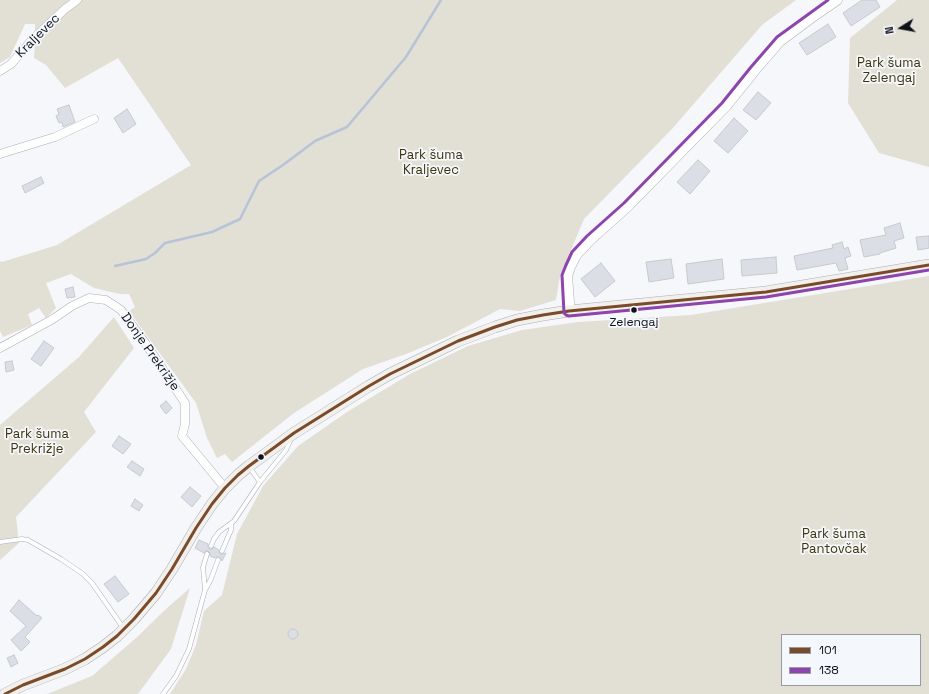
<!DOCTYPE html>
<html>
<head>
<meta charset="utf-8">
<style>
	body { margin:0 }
	#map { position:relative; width:929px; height:694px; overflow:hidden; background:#f5f7fa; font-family:"Space Grotesk",sans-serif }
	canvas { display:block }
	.legend { position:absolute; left:781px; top:634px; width:140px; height:52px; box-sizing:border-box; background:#f4f7fb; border:1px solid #989ba1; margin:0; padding:5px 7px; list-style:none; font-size:12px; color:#0d1219 }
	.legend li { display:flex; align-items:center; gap:8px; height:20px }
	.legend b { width:20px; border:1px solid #989ba1 }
	.north { position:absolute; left:881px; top:8px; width:40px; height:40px; -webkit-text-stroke:3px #f4f7fb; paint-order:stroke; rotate:259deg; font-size:11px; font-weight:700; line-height:16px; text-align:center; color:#0d1219 }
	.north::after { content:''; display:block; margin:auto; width:14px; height:18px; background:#0d1219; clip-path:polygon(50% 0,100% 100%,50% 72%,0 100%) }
</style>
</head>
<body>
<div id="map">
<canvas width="929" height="694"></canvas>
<ul class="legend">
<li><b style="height:5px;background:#7a4b2a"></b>101</li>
<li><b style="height:5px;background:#8e44ad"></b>138</li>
</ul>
<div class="north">N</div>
</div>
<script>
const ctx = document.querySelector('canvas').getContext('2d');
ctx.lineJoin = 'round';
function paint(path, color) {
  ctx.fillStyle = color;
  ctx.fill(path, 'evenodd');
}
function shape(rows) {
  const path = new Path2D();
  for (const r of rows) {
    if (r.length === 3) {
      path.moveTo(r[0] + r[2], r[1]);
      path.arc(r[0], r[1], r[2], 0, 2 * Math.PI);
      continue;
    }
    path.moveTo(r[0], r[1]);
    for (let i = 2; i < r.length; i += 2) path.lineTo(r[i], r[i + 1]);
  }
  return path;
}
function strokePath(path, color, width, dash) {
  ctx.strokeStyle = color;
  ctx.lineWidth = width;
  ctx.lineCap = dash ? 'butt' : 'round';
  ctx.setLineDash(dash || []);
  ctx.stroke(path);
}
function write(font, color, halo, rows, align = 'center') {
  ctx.font = font + ' "Space Grotesk",sans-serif';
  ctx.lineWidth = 3.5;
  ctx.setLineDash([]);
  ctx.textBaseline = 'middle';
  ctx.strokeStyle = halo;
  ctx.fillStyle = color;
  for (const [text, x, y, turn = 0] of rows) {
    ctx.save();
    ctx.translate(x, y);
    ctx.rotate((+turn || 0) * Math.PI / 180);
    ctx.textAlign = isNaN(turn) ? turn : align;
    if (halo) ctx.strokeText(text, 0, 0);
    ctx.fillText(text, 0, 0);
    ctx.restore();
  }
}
paint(shape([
	[0,0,796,0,762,25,672,129,584,219,560,276,556,300,520,311,500,309,447,337,406,354,363,369,294,413,232,462,225,454,217,458,207,438,196,403,129,311,135,307,129,294,120,294,94,288,71,274,46,283,56,308,46,318,39,308,28,314,32,325,3,337,0,331,0,261,2,262,57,245,191,165,118,58,65,88,46,65,34,58,35,45,35,24,25,24,10,57,0,63],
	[897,0,929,0,929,167,879,153,848,103,850,38],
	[929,276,929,694,170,694,186,669,196,645,204,611,222,595,237,534,263,486,298,446,347,412,410,374,468,346,522,330,578,322,691,315],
	[782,635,920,635,920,685,782,685],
	[114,317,134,348,84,412,96,432,16,517,19,543,0,560,0,425,79,357],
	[190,588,171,649,138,694,47,694,92,676,136,638,167,608]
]), '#e2dfd5');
strokePath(shape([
	[115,266,146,259,155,253,165,243,212,232,240,219,259,181,283,165,315,141,347,127,406,57,441,0]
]), '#b7c3d7', 2.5);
const building = shape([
	[862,0,876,0,880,7,851,26,843,13,862,0],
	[828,24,836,37,807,55,799,43,828,24],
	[758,92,771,103,756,120,743,110,758,92],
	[69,105,75,122,63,127,62,122,59,123,56,116,59,114,57,109,69,105],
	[127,109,136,124,123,133,114,118,127,109],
	[734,118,748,131,728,153,714,141,734,118],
	[698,160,710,171,690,194,677,182,698,160],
	[41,177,44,183,25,193,22,186,41,177],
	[900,223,904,238,894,241,896,248,880,253,880,254,864,257,860,240,886,235,884,228,900,223],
	[929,236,929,248,918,250,916,237,929,236],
	[842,242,844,249,848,247,851,256,845,258,848,269,839,271,836,263,797,270,794,256,833,248,832,245,842,242],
	[776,257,777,273,742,276,741,260,776,257],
	[671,259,674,278,649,282,646,262,671,259],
	[722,259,724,279,688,284,686,264,722,259],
	[601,263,615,281,595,297,581,279,601,263],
	[73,287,75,297,67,298,65,289,73,287],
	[44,341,54,348,41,366,31,359,44,341],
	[12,361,14,370,6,372,5,362,12,361],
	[166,401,172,408,166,414,160,406,166,401],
	[119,436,131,444,123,454,112,446,119,436],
	[132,461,144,469,140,476,127,467,132,461],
	[190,487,201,496,192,507,181,497,190,487],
	[135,499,143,505,139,511,131,506,135,499],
	[199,540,208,544,208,547,209,549,212,549,214,547,219,550,219,552,220,554,223,554,226,553,222,561,220,557,217,557,215,558,210,556,210,553,208,551,206,551,204,553,195,548,199,540],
	[115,576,129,594,118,602,104,584,115,576],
	[19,600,37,616,38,615,42,618,25,637,30,642,21,651,11,640,26,626,10,611,19,600],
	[293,634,5],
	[14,655,18,663,11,667,7,658,14,655]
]);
paint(building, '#dbdfe5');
strokePath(building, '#c6c9ce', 1);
const service = shape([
	[260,482,286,450,291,439],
	[0,542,22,539,28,540,61,559,83,574,92,583,124,629],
	[211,546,214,539,219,532,234,521,260,482,249,467],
	[222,551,231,530,231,524],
	[205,590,211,579,218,560],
	[163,694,176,676,189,649,205,590,203,567,207,554]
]);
const minor = shape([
	[0,71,11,64,33,39,65,9,77,0],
	[0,154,55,137,94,119],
	[0,348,53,319,72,306,89,298,106,300,121,310,146,344,185,403,185,424,182,436,225,488]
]);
const tertiary = shape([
	[569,311,569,302,567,276,570,267,576,255,590,240,627,207,726,106,755,70,780,41,811,18,837,0]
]);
const secondary = shape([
	[5,694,23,685,65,669,85,659,103,647,117,636,134,619,156,593,172,569,196,528,212,504,225,488,238,475,249,466,294,433,369,386,390,374,458,341,495,327,517,320,543,315,569,311,766,292,929,265]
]);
strokePath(service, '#acafb4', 5);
strokePath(minor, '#acafb4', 9);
strokePath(tertiary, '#acafb4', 11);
strokePath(secondary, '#acafb4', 12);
strokePath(service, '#fefefe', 4);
strokePath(minor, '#fefefe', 8);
strokePath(tertiary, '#fefefe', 10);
strokePath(secondary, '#f1f0ed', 11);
strokePath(shape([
	[5,694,23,685,65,669,85,659,103,647,117,636,134,619,156,593,172,569,196,528,212,504,225,488,238,475,249,466,294,433,369,386,390,374,458,341,495,327,517,320,543,315,569,311,766,292,929,265]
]), '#7a4b2a', 3);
strokePath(shape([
	[828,0,777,37,751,67,722,103,624,203,587,236,572,252,566,265,562,275,564,313,566,315,569,316,766,297,929,270]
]), '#8e44ad', 3);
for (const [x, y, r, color] of [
	[634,310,3.5,"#0d1219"],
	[261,457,3.5,"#0d1219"]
]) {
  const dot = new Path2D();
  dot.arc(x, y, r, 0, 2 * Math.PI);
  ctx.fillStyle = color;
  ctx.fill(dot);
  strokePath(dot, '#f4f7fb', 1.5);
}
write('12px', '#0d1219', '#f4f7fb', [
	["Zelengaj",634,323]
]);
write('13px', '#0d1219', '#f4f7fb', [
	["Kraljevec",38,36,-45],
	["Donje Prekrižje",150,352,55]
]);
write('13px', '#3e340b', '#f4f7fb', [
	["Park šuma",889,63],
	["Zelengaj",889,78],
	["Park šuma",431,155],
	["Kraljevec",431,170],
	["Park šuma",37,434],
	["Prekrižje",37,449],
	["Park šuma",834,534],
	["Pantovčak",834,549]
]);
</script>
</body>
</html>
